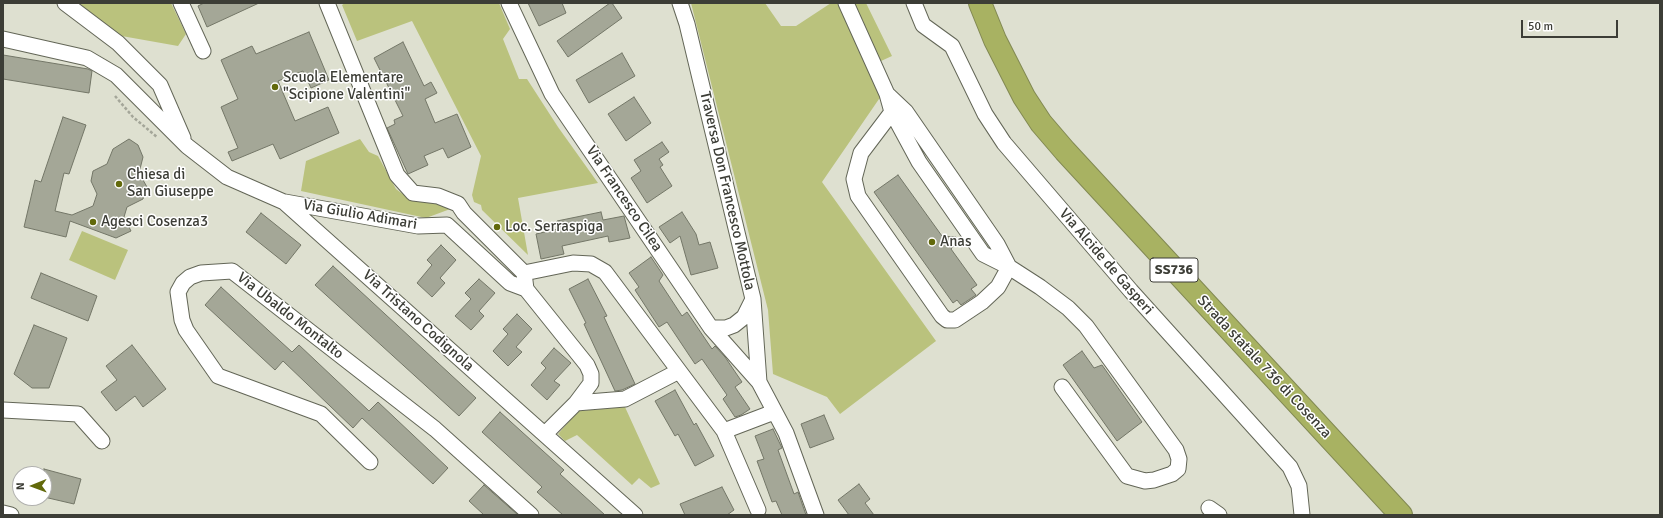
<!DOCTYPE html>
<html>
<head>
<meta charset="utf-8">
<style>
	body { margin:0 }
	#map { position:relative; width:1663px; height:518px; overflow:hidden; background:#dee0d0; font-family:Signika,sans-serif }
	canvas { display:block }
	.frame { position:absolute; inset:0; border:4px solid #3c3d36; pointer-events:none }
	.north { position:absolute; left:12px; top:466px; width:40px; height:40px; box-sizing:border-box; background:#fff; border:1px solid #b1b1af; border-radius:50%; rotate:269deg; font-size:11px; font-weight:700; line-height:16px; text-align:center; color:#3c3d36 }
	.north::after { content:''; display:block; margin:auto; width:14px; height:18px; background:#62690b; clip-path:polygon(50% 0,100% 100%,50% 72%,0 100%) }
	.scale { position:absolute; left:1521px; top:20px; width:97px; height:18px; box-sizing:border-box; border:2px solid #3c3d36; border-top:0; padding-left:5px; font-size:12px; line-height:14px; white-space:nowrap; color:#3c3d36; -webkit-text-stroke:3px #fff; paint-order:stroke }
</style>
</head>
<body>
<div id="map">
<canvas width="1663" height="518"></canvas>
<div class="frame"></div>
<div class="north">N</div>
<div class="scale">50 m</div>
</div>
<script>
const ctx = document.querySelector('canvas').getContext('2d');
ctx.lineJoin = 'round';
function paint(path, color) {
  ctx.fillStyle = color;
  ctx.fill(path, 'evenodd');
}
function shape(rows) {
  const path = new Path2D();
  for (const r of rows) {
    path.moveTo(r[0], r[1]);
    for (let i = 2; i < r.length; i += 2) path.lineTo(r[i], r[i + 1]);
  }
  return path;
}
function strokePath(path, color, width, dash) {
  ctx.strokeStyle = color;
  ctx.lineWidth = width;
  ctx.lineCap = dash ? 'butt' : 'round';
  ctx.setLineDash(dash || []);
  ctx.stroke(path);
}
function write(font, color, halo, rows, align = 'center') {
  ctx.font = font + ' Signika,sans-serif';
  ctx.lineWidth = 3;
  ctx.setLineDash([]);
  ctx.textBaseline = 'middle';
  ctx.strokeStyle = halo;
  ctx.fillStyle = color;
  for (const [text, x, y, turn = 0] of rows) {
    ctx.save();
    ctx.translate(x, y);
    ctx.rotate((+turn || 0) * Math.PI / 180);
    ctx.textAlign = isNaN(turn) ? turn : align;
    if (halo) ctx.strokeText(text, 0, 0);
    ctx.fillText(text, 0, 0);
    ctx.restore();
  }
}
paint(shape([
	[74,3,171,3,186,34,178,46,116,35],
	[345,3,499,3,510,29,503,39,519,79,527,79,558,127,598,183,518,198,528,255,482,210,481,205,474,202,472,195,481,156,412,21,357,41,342,5],
	[691,3,765,3,781,26,796,26,831,3,843,3,885,95,879,99,822,182,936,341,840,414,827,397,773,374,768,310],
	[853,3,866,3,892,56,881,61],
	[360,139,369,152,378,156,396,189,404,195,453,208,426,218,301,191,306,161],
	[82,231,128,250,115,280,69,260],
	[625,407,660,484,651,488,639,478,632,485,577,435,565,441,558,434,578,411]
]), '#bac27d');
const building = shape([
	[204,3,259,3,207,27,198,6,204,3],
	[528,3,562,3,566,13,539,26,528,3],
	[610,3,612,3,622,18,568,57,557,41,610,3],
	[309,32,329,80,311,88,303,71,278,81,295,121,328,107,339,133,280,159,273,144,232,161,228,152,238,148,221,107,238,99,221,60,252,46,256,54,309,32],
	[403,42,424,86,431,82,437,93,425,99,435,123,457,114,471,147,448,158,443,148,424,156,428,165,408,174,387,128,395,124,394,120,403,116,374,58,403,42],
	[622,53,635,76,589,103,576,80,622,53],
	[3,55,88,69,92,71,89,93,3,79,3,55],
	[634,97,651,123,626,141,608,114,634,97],
	[63,117,86,125,69,174,64,173,55,211,72,215,93,206,97,194,91,181,93,171,107,164,113,149,129,139,138,145,143,157,139,173,147,187,143,199,127,207,124,217,131,231,116,238,70,221,66,237,24,227,35,180,41,182,63,117],
	[662,142,669,152,659,159,663,165,660,167,672,186,647,203,631,178,641,171,634,160,662,142],
	[898,175,942,236,956,237,955,244,951,249,977,285,971,289,976,295,961,305,957,300,953,303,874,192,898,175],
	[601,212,603,220,624,216,630,238,609,242,608,236,562,246,564,254,541,259,536,234,558,229,557,221,601,212],
	[682,212,696,234,699,245,710,242,718,268,691,275,680,236,670,243,659,227,682,212],
	[261,213,301,245,286,264,246,232,261,213],
	[441,245,456,260,440,278,445,283,432,297,417,283,432,265,427,260,441,245],
	[651,257,663,275,659,281,682,316,687,312,712,349,715,346,725,357,742,382,735,387,750,409,741,415,735,417,723,399,727,395,702,359,695,364,667,322,659,327,635,290,639,287,629,273,651,257],
	[333,266,476,398,459,416,315,285,333,266],
	[41,273,97,296,88,321,31,298,41,273],
	[479,279,495,293,479,311,484,316,471,330,455,316,471,299,465,293,479,279],
	[588,279,607,316,604,317,635,384,622,390,615,391,584,324,586,323,569,289,588,279],
	[221,287,292,352,299,345,369,411,378,402,448,468,433,484,362,418,353,428,283,361,275,370,205,305,221,287],
	[517,314,532,329,516,347,522,352,508,366,493,351,508,334,503,329,517,314],
	[34,325,67,338,49,388,32,388,14,374,34,325],
	[132,345,166,389,143,407,135,396,116,411,101,392,117,380,106,366,132,345],
	[554,348,571,363,554,381,560,385,547,400,531,385,546,368,541,363,554,348],
	[1082,351,1094,368,1102,365,1142,422,1117,441,1063,365,1082,351],
	[675,390,694,425,696,423,714,456,695,466,678,434,675,436,655,401,675,390],
	[500,412,564,470,560,474,605,515,563,515,537,492,542,487,482,432,500,412],
	[824,415,834,439,810,448,801,424,824,415],
	[773,429,782,448,778,450,794,494,798,492,806,515,782,515,776,501,772,502,757,461,764,459,755,436,773,429],
	[44,469,81,479,74,504,44,497,44,469],
	[859,484,870,499,865,503,874,515,849,515,838,500,859,484],
	[484,485,518,515,484,515,469,501,484,485],
	[722,487,734,510,727,515,685,515,680,504,722,487]
]);
paint(building, '#a4a797');
strokePath(building, '#737667', 1);
const minor = shape([
	[65,3,118,43,160,85,183,138],
	[181,3,203,51],
	[327,3,397,175,413,193,438,196,458,204,464,213,524,273,526,289],
	[509,3,552,94,711,328,759,382,786,433,816,515],
	[680,3,687,24,753,299,759,382],
	[846,3,887,94,892,112,919,162,983,254,1009,267,1040,287,1068,308,1086,326,1176,450,1179,459,1178,469,1172,474,1154,480,1145,481,1127,476,1062,387],
	[914,3,923,25,952,46,985,114,1004,143,1131,291,1290,467,1299,486,1302,515],
	[3,39,87,58,116,75,187,146,227,177,284,202,635,515],
	[888,95,906,112,997,244,1009,267],
	[892,112,861,153,854,179,858,196,942,316,947,320,955,320,982,302,998,287,1009,267],
	[285,202,418,226,447,225,510,283,526,289],
	[524,273,573,263,591,264,605,272,724,431,758,510],
	[526,289,587,365,591,374,591,383,576,403,545,434],
	[711,328,726,328,734,325,744,317,753,299],
	[576,403,625,399,679,371],
	[3,410,78,414,102,441],
	[724,431,774,412],
	[370,462,321,414,218,376,186,330,182,320,178,292,183,283,190,277,201,273,232,271,435,429,531,515],
	[1209,508,1219,515],
	[3,513,11,515]
]);
const highway = shape([
	[980,3,995,40,1024,97,1041,123,1065,151,1401,515]
]);
strokePath(minor, '#636657', 17);
strokePath(highway, '#828953', 24);
strokePath(shape([
	[115,96,133,117,157,137]
]), '#a4a699', 2.5, [3, 2]);
strokePath(minor, '#fff', 15);
strokePath(highway, '#a8b262', 22);
for (const [x, y, r, color] of [
	[275,87,4,"#62690b"],
	[119,184,4,"#62690b"],
	[93,222,4,"#62690b"],
	[497,227,4,"#62690b"],
	[932,242,4,"#62690b"]
]) {
  const dot = new Path2D();
  dot.arc(x, y, r, 0, 2 * Math.PI);
  ctx.fillStyle = color;
  ctx.fill(dot);
  strokePath(dot, '#fff', 1.5);
}
for (const [x, y, w] of [
	[1174,270,48]
]) {
  const box = new Path2D();
  box.roundRect(x - w / 2, y - 12, w, 24, 3);
  ctx.fillStyle = '#fff';
  ctx.fill(box);
  strokePath(box, '#3c3d36', 1);
}
write('bold 14px', '#3c3d36', null, [
	["SS736",1174,270]
]);
write('15px', '#3c3d36', '#fff', [
	["Scuola Elementare",283,78],
	["\"Scipione Valentini\"",283,95],
	["Chiesa di",127,175],
	["San Giuseppe",127,192],
	["Agesci Cosenza3",101,222],
	["Loc. Serraspiga",505,227],
	["Anas",940,242]
], 'left');
write('15px', '#3c3d36', '#fff', [
	["Traversa Don Francesco Mottola",727,191,77],
	["Via Francesco Cilea",624,199,56],
	["Via Giulio Adimari",360,215,10],
	["Via Alcide de Gasperi",1106,262,49],
	["Via Ubaldo Montalto",290,316,38],
	["Via Tristano Codignola",418,321,42],
	["Strada statale 736 di Cosenza",1264,367,47]
]);
</script>
</body>
</html>
